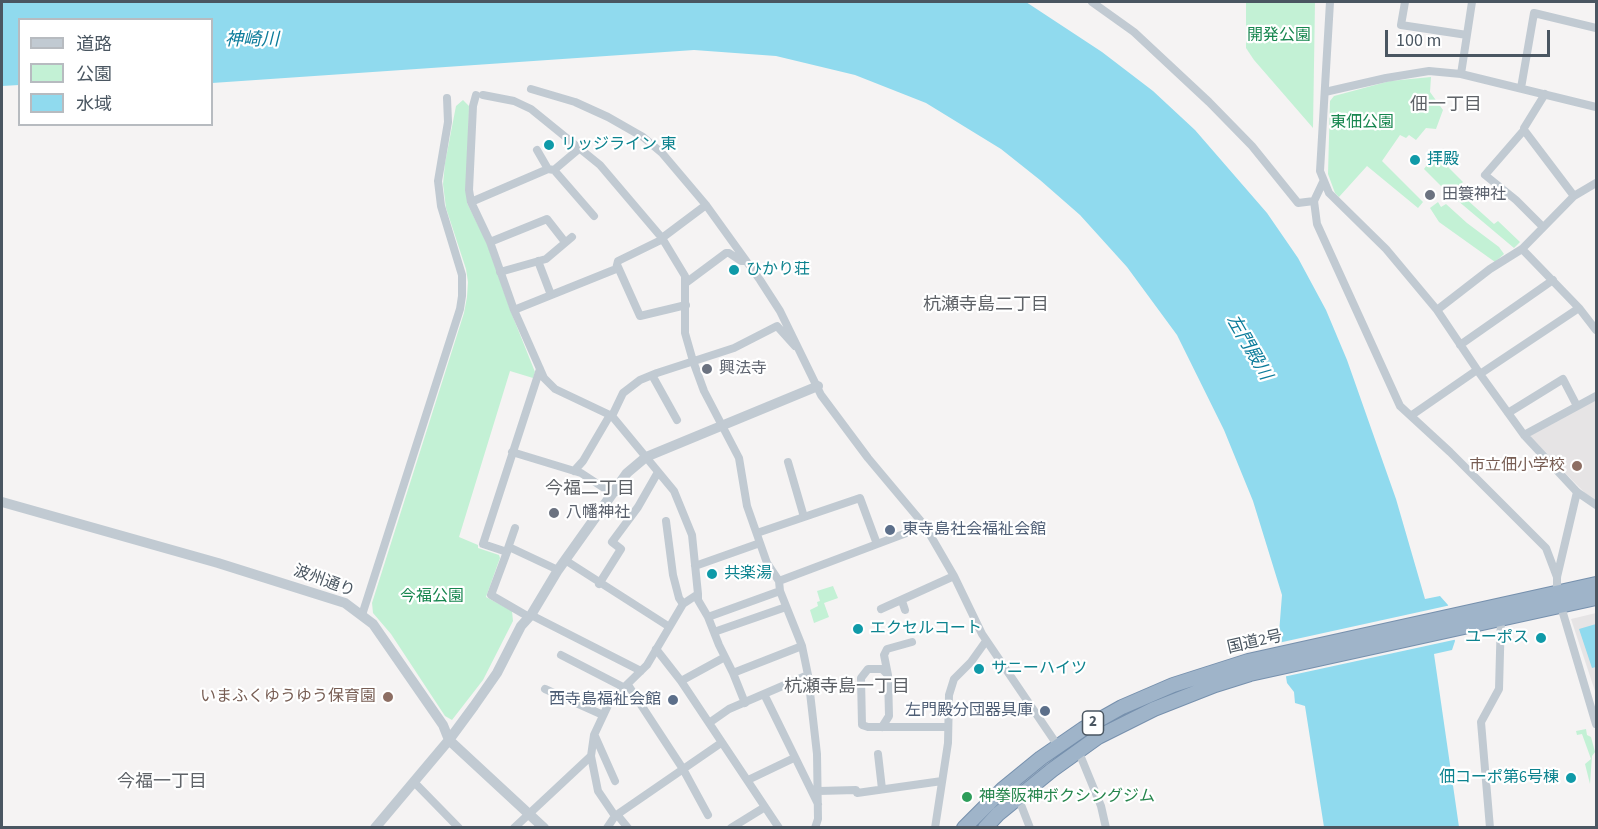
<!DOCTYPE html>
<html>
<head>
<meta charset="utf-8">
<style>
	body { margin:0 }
	#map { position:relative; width:1598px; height:829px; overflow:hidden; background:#f5f3f3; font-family:"Source Sans 3","Noto Sans JP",sans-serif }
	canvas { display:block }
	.frame { position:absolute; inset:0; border:3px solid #4a5661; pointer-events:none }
	.legend { position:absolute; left:18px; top:18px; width:195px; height:108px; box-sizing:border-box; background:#fff; border:2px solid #b7bbc0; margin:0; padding:8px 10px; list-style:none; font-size:18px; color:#4a5661 }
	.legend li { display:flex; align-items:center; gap:12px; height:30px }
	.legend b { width:30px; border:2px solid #b7bbc0 }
	.scale { position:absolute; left:1385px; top:30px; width:165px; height:27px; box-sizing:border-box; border:3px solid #4a5661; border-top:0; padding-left:8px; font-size:18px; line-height:21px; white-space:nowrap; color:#4a5661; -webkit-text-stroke:4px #fff; paint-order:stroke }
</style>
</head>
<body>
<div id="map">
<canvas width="1598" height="829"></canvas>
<div class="frame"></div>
<ul class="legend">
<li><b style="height:8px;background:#c1cad2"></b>道路</li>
<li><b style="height:16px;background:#c3f1d5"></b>公園</li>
<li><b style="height:16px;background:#90daee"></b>水域</li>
</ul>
<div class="scale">100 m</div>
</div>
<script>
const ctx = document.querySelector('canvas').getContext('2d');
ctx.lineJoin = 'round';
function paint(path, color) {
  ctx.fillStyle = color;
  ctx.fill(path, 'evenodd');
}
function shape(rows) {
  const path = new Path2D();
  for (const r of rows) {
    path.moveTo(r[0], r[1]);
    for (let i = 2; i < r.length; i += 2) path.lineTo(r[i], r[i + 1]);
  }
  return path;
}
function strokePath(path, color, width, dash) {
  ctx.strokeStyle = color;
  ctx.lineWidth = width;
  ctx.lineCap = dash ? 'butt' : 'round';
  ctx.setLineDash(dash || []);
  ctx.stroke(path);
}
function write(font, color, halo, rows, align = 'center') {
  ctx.font = font + ' "Source Sans 3","Noto Sans JP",sans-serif';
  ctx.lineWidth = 4.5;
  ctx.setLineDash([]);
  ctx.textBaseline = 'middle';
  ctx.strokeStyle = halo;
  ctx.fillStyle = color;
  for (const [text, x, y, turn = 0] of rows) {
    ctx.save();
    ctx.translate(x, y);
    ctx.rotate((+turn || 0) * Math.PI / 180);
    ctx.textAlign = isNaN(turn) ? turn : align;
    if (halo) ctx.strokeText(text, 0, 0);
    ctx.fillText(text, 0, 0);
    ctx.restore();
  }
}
paint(shape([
	[1596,399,1596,501,1585,493,1530,438,1531,435],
	[1596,613,1596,694,1571,619]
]), '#e6e4e5');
paint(shape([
	[1246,2,1315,2,1313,128,1254,60,1246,48],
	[1431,77,1430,92,1443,110,1436,129,1426,128,1416,140,1409,135,1406,138,1400,135,1382,161,1423,202,1418,208,1367,166,1339,197,1335,193,1328,174,1330,101,1334,96,1390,81],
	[463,100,469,106,467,203,486,241,511,312,535,372,533,378,510,371,459,537,478,545,478,548,499,555,500,558,486,597,512,611,513,621,483,680,452,720,445,716,391,634,373,613,372,603,464,313,467,297,468,282,466,269,446,208,443,184,445,163,456,106],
	[1435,154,1463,182,1455,189,1494,224,1498,221,1520,242,1514,248,1445,190,1424,169],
	[1438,202,1441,207,1446,204,1467,223,1499,247,1504,254,1495,262,1439,222,1430,208],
	[833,586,838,598,824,603,829,617,814,623,810,610,818,606,817,602,820,601,817,591],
	[1586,729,1587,735,1591,737,1595,752,1592,756,1590,784,1585,764,1591,759,1582,734,1577,735,1576,731]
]), '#c3f1d5');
paint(shape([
	[2,2,1026,2,1102,52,1153,91,1195,130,1267,213,1298,258,1326,310,1347,360,1396,499,1425,599,1440,596,1448,605,1455,641,1452,650,1434,654,1459,827,1324,827,1305,706,1295,703,1294,692,1287,683,1279,633,1282,595,1253,501,1224,430,1177,335,1127,267,1080,215,1040,180,1001,149,926,103,855,75,776,56,694,50,212,83,212,20,20,20,19,85,2,86],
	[1596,624,1596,667,1592,668,1579,629]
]), '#90daee');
paint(shape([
	[1451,605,1458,639,1283,677,1278,643]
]), '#f5f3f3');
const trunk = shape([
	[964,828,1003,789,1041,758,1083,729,1122,707,1173,685,1248,661,1596,584],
	[985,828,998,814,1052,770,1098,737,1154,709,1215,685,1250,674,1596,598]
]);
strokePath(trunk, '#7690ad', 16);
strokePath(shape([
	[1092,2,1134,32,1209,102,1252,146,1298,203,1314,201,1317,224,1400,406,1450,452,1546,548,1557,577],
	[1330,2,1320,171,1329,193,1386,249,1437,310,1480,374,1524,435,1577,492,1596,505],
	[1405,2,1401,25,1467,35],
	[1461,74,1472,2],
	[1521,88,1534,13,1596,28],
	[531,89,575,102,608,117,643,137,662,153,706,205,760,280,780,311,821,395,868,458,925,526,954,576,982,634,1058,746],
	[1325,92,1386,78,1429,71,1461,74,1596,107],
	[476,95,473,106,469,190,471,202,490,242,514,310,544,378,555,389,612,416,674,491,692,535,698,594],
	[483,95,514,101,531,109,600,165,662,238,685,276,685,333,693,361,704,391,739,458,747,506,767,563,779,581,780,591,802,646,808,675,817,754,818,819,815,828],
	[1524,130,1574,196],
	[537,150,548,169],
	[554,170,594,216],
	[1314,201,1323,182],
	[471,202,548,169,554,170,580,148],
	[1542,226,1516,200,1485,175,1524,130,1524,128,1545,94],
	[662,238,706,205],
	[490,242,547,219,565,242],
	[1522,249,1579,308,1596,330],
	[538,261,551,295],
	[618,267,640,316,686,305],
	[500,272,546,259,572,237],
	[687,282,726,253,729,253,741,261,746,261],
	[514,310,616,269,618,261,663,239],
	[1437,310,1490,269,1522,249,1574,196,1596,183],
	[1460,345,1553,280],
	[1480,374,1579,308],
	[652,375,677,420],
	[1508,413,1563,379,1577,406],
	[1412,415,1477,370],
	[612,416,623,393,640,380,657,373,734,348,777,326,795,346],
	[1524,435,1596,396],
	[512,452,581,473,607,490,618,492],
	[788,462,804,517],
	[574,471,583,461,610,415],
	[1577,492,1557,577,1557,593,1596,724],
	[666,521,673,575,679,598,683,604],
	[757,533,860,498,877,544],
	[509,547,558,570],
	[507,551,515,528],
	[565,560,668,626],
	[695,566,760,543],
	[779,581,925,526],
	[599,584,621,549,612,542,638,507,658,472],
	[902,601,905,610],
	[881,609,954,576],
	[362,615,460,309,462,296,462,275,441,206,438,181,448,122,447,98],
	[531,615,641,671],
	[529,617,491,595,507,552,483,544,540,369],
	[708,617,719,645,733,673,802,646],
	[714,632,786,607],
	[656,649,681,681,779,828],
	[561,655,625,688],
	[733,673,745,703],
	[888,675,884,655,887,649,912,642],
	[681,681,725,657],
	[628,685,683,769,708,815],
	[545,689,603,715],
	[764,694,818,804],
	[709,723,729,709,808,675],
	[882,727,889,716,888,675,882,669,868,669,861,678,862,725,868,727,948,727],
	[595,736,615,781],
	[1078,750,1101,806,1106,828],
	[878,754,882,789],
	[591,756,598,791,615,816,619,817,628,828],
	[748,780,794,758],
	[414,782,459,828],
	[819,791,856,790,857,793,942,781],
	[1018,797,1030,828],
	[514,828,591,756,594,735,610,701,647,665,683,604,698,594,698,600,708,617,780,591],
	[607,828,615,816,721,743],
	[731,828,765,807],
	[935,828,948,743,949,695,954,679,971,662,986,641],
	[1490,828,1481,722,1499,689,1501,616]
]), '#c1cad2', 8);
strokePath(shape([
	[2,502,218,563,345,603,373,624,443,725,449,740,544,828],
	[375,828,449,740,474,706,497,673,521,626,531,615,558,570,627,473,646,457,818,386]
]), '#c1cad2', 10);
strokePath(trunk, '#9fb4c9', 14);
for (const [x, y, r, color] of [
	[549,145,6,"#0f9aa8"],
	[1415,160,6,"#0f9aa8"],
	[1430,195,6,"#6b7280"],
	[734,270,6,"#0f9aa8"],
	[707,369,6,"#6b7280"],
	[1577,466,6,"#8d6e63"],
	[554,513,6,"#6b7280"],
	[890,530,6,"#5c6f8a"],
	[712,574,6,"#0f9aa8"],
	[858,629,6,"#0f9aa8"],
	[1541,638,6,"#0f9aa8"],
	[979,669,6,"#0f9aa8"],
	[388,697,6,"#8d6e63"],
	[673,700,6,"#5c6f8a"],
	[1045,711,6,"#5c6f8a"],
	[1571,778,6,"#0f9aa8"],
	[967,797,6,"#2e9e5b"]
]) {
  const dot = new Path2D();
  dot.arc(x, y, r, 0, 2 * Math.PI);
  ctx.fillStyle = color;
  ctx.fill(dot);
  strokePath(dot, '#fff', 2);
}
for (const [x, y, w] of [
	[1093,723,21]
]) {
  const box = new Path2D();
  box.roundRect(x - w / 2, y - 12, w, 24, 4.5);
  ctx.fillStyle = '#fff';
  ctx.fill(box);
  strokePath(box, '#4a5661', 1.5);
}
write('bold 15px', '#4a5661', null, [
	["2",1093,723]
]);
write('16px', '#17864f', '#fff', [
	["開発公園",1279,36],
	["東佃公園",1362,123],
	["今福公園",432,597]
]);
write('16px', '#0d838f', '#fff', [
	["リッジライン 東",561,145],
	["拝殿",1427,160],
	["ひかり荘",746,270],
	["共楽湯",724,574],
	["エクセルコート",870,629],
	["ユーポス",1529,638,"right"],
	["サニーハイツ",991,669],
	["佃コーポ第6号棟",1559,778,"right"]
], 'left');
write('16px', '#5b616d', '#fff', [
	["田簑神社",1442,195],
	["興法寺",719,369],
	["八幡神社",566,513]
], 'left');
write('16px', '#785e54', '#fff', [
	["市立佃小学校",1565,466],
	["いまふくゆうゆう保育園",376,697]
], 'right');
write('16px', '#4e5e75', '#fff', [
	["東寺島社会福祉会館",902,530,"left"],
	["西寺島福祉会館",661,700],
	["左門殿分団器具庫",1033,711]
], 'right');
write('16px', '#4a5661', '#fff', [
	["波州通り",324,582,20],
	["国道2号",1255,643,-13]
]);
write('16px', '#27864d', '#fff', [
	["神拳阪神ボクシングジム",979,797]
], 'left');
write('italic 18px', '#0c7c9b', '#fff', [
	["神崎川",252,41],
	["左門殿川",1248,348,60]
]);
write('18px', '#5f6368', '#fff', [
	["佃一丁目",1446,106],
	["杭瀬寺島二丁目",986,306],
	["今福二丁目",590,490],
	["杭瀬寺島一丁目",847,688],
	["今福一丁目",162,783]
]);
</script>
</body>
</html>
